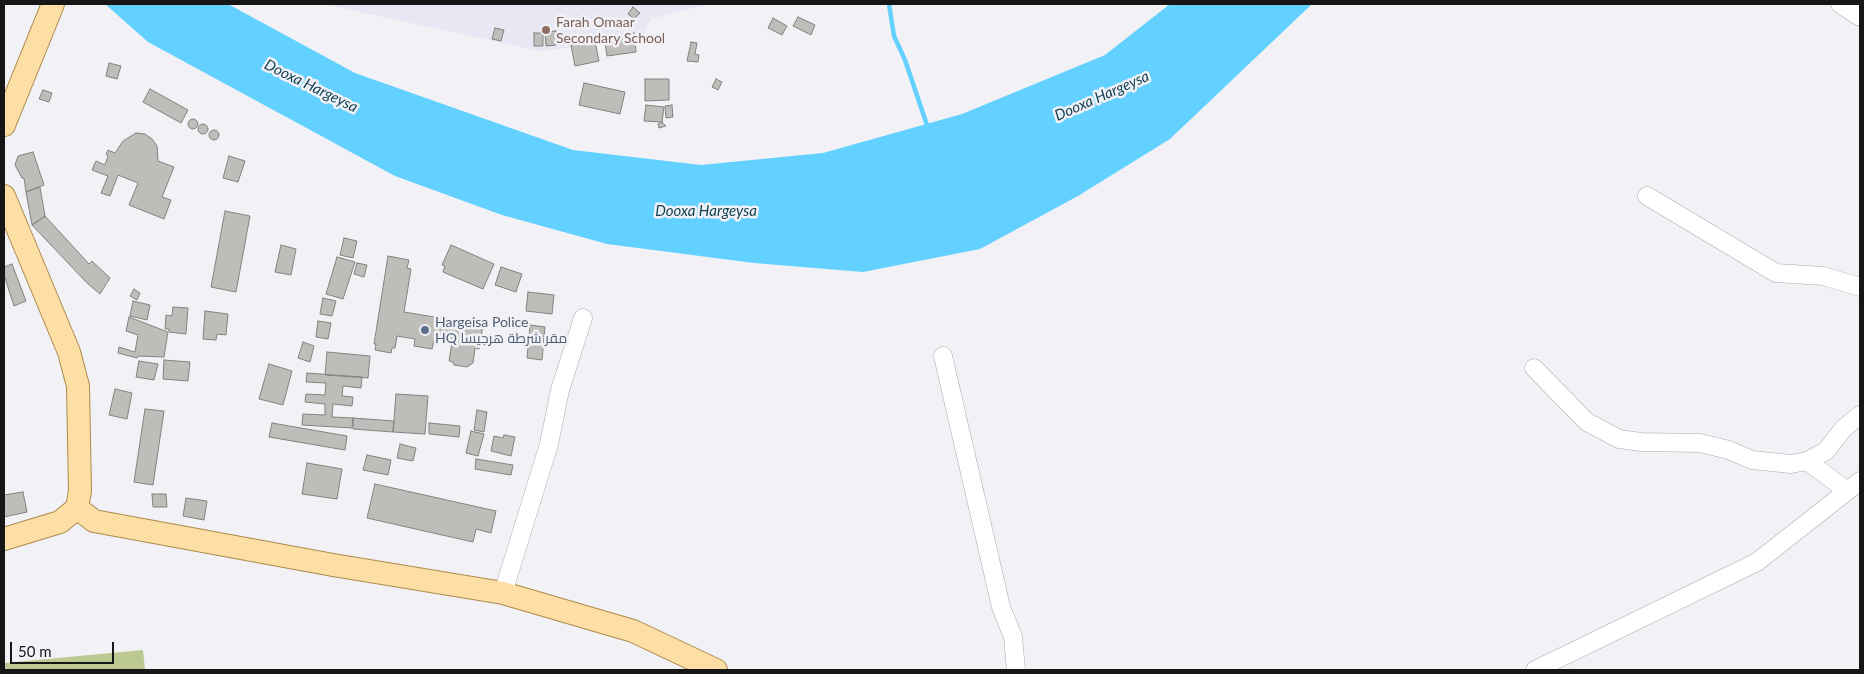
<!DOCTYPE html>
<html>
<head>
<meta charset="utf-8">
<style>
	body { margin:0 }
	#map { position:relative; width:1864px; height:674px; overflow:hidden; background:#f2f2f6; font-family:Lato,sans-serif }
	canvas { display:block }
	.frame { position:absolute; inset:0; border:5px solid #161617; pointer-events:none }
	.scale { position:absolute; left:10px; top:642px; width:104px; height:22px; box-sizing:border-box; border:2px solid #161617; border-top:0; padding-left:6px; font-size:15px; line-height:18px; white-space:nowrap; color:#161617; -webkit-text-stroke:4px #f2f2f6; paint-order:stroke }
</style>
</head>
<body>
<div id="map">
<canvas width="1864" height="674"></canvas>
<div class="frame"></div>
<div class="scale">50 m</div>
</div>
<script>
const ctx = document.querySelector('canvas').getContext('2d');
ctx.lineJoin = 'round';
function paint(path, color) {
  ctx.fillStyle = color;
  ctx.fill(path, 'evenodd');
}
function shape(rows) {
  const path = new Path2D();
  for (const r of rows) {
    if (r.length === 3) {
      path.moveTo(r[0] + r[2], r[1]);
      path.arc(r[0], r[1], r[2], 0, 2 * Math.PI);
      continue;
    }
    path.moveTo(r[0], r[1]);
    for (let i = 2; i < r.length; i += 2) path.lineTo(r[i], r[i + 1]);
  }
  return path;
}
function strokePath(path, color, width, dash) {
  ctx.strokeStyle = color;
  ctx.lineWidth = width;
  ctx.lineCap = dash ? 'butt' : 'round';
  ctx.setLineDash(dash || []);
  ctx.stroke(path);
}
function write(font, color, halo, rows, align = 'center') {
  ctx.font = font + ' Lato,Cairo,sans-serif';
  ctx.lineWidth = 5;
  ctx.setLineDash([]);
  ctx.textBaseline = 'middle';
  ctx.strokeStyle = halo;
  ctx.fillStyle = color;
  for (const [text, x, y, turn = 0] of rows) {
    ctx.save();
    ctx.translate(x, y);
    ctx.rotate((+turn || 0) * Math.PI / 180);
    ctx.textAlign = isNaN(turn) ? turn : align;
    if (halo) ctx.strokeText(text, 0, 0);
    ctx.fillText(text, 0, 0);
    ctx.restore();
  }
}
paint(shape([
	[323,4,710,4,651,19,641,40,540,51]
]), '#e8e8f4');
paint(shape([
	[143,650,145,670,4,670,4,663]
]), '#bcc992');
paint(shape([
	[105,4,228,4,355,73,573,150,701,165,823,153,962,114,1105,55,1170,4,1312,4,1170,139,1078,196,980,249,863,272,754,263,607,244,502,215,395,176,148,42]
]), '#63d1ff');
strokePath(shape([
	[889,4,894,36,905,60,928,128]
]), '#63d1ff', 4.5);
const building = shape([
	[633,7,640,13,634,19,628,14,633,7],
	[798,17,815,25,811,35,793,26,798,17],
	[773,18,787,26,782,35,768,28,773,18],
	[495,28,504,30,501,41,492,39,495,28],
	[556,31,556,45,546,46,545,32,556,31],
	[534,33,543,33,543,46,534,46,534,33],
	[634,33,636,52,607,56,604,37,634,33],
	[595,41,599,61,575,66,571,45,595,41],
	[691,42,697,43,695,54,699,55,698,62,687,61,691,42],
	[109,63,121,66,117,79,106,76,109,63],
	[645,79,669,79,669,100,645,101,645,79],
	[716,79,722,82,718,90,712,87,716,79],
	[584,83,625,92,620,114,579,105,584,83],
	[150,89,188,110,181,123,143,102,150,89],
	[43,90,52,93,49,102,39,99,43,90],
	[646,105,664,107,662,122,644,121,646,105],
	[672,105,673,117,666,118,665,106,672,105],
	[193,124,5],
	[662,122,666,126,659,128,658,124,662,122],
	[203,129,5],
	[214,135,5],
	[136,133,145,134,152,139,157,146,158,161,174,167,162,197,171,200,164,219,129,205,138,183,118,175,110,196,101,193,108,176,92,170,96,161,105,165,108,156,106,154,108,150,115,153,123,141,136,133],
	[33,152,44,185,26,192,24,178,22,178,15,165,18,156,33,152],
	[229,156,245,161,238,182,223,178,229,156],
	[40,187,45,216,32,225,26,192,40,187],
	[225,211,250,216,236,292,211,287,225,211],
	[45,216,89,264,92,261,110,278,100,294,87,283,32,225,45,216],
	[344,238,357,241,353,258,340,255,344,238],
	[281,245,296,249,291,275,275,272,281,245],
	[451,245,494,264,483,289,443,272,445,266,442,265,451,245],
	[388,256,409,260,407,268,411,269,404,312,483,325,479,349,475,348,473,363,467,367,454,365,453,362,449,361,452,343,434,340,432,349,414,346,415,339,397,336,395,348,392,348,391,353,375,350,376,344,374,344,388,256],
	[337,257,355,262,343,299,326,294,337,257],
	[357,263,367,265,364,277,354,274,357,263],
	[12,264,26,301,14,306,4,275,4,267,12,264],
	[501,267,522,274,516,292,495,285,501,267],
	[134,289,140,293,137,300,130,296,134,289],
	[528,292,554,295,552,314,526,311,528,292],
	[323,298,336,301,332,316,320,314,323,298],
	[133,301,150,305,147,320,130,316,133,301],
	[173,307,188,308,186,334,169,332,169,329,165,329,166,315,172,316,173,307],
	[205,311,228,314,226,335,217,334,216,340,203,339,205,311],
	[129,317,168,332,164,357,138,356,137,358,118,353,119,347,135,352,138,335,126,331,129,317],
	[318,321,331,323,328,339,316,337,318,321],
	[530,325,545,327,542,360,527,358,530,325],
	[303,342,314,346,310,362,298,358,303,342],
	[327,352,370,356,368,378,325,375,327,352],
	[164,360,190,362,188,381,163,379,164,360],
	[139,361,158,364,154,380,136,377,139,361],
	[269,364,292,371,283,405,259,399,269,364],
	[307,373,362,377,361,388,343,386,342,396,353,397,352,406,333,404,332,417,353,418,352,428,302,425,303,414,325,415,325,404,305,402,306,394,325,395,326,383,306,382,307,373],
	[115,389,132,393,127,419,109,415,115,389],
	[396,394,428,396,425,434,393,432,396,394],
	[145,409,164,411,153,485,134,482,145,409],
	[477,410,487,412,484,432,474,430,477,410],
	[353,418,394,421,393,432,353,429,353,418],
	[272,423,347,436,345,450,269,437,272,423],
	[429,423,460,426,459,437,429,434,429,423],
	[471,431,484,434,478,456,466,453,471,431],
	[504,435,515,437,511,456,491,451,494,436,503,438,504,435],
	[400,444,416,448,413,461,397,458,400,444],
	[367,455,391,460,388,475,363,470,367,455],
	[476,459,513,465,511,475,475,469,476,459],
	[307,463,342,469,337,499,302,494,307,463],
	[375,484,496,511,491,533,476,529,473,542,367,518,375,484],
	[23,492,27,512,4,517,4,495,23,492],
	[152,494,166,494,167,507,153,507,152,494],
	[186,498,207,501,204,520,183,516,186,498]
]);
paint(building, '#bfbdba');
strokePath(building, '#84817e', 1);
const minor = shape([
	[1840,4,1860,17],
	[1647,196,1776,273,1823,276,1860,287],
	[943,356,1001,607,1013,637,1016,670],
	[1534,368,1587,422,1619,439,1641,442,1700,443,1729,450,1752,460,1791,464,1807,461,1846,490],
	[1807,461,1826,451,1843,429,1860,415],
	[503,593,549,444,560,390,583,318],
	[1535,670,1757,562,1860,481]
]);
const major = shape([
	[4,125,53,4],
	[4,196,69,352,78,386,80,491,77,508,60,522,4,539],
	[77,508,94,521,333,565,503,593,633,631,716,670]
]);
strokePath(minor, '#aaaaae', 19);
strokePath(major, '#ac8a4c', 24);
strokePath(minor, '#fff', 18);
strokePath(major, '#fddfa5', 22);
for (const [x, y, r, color] of [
	[546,30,5,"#8d6e63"],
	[425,330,5,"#5c6f8a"]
]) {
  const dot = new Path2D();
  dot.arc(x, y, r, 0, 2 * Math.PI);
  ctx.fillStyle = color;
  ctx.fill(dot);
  strokePath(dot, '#f2f2f6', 2);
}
write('14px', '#785e54', '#f2f2f6', [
	["Farah Omaar",556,22],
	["Secondary School",556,38]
], 'left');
write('14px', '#4e5e75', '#f2f2f6', [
	["Hargeisa Police",435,322],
	["HQ مقر شرطة هرجيسا",435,338]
], 'left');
write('italic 15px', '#124255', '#f2f2f6', [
	["Dooxa Hargeysa",311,86,26],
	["Dooxa Hargeysa",1102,96,-24],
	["Dooxa Hargeysa",706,211]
]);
</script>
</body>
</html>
